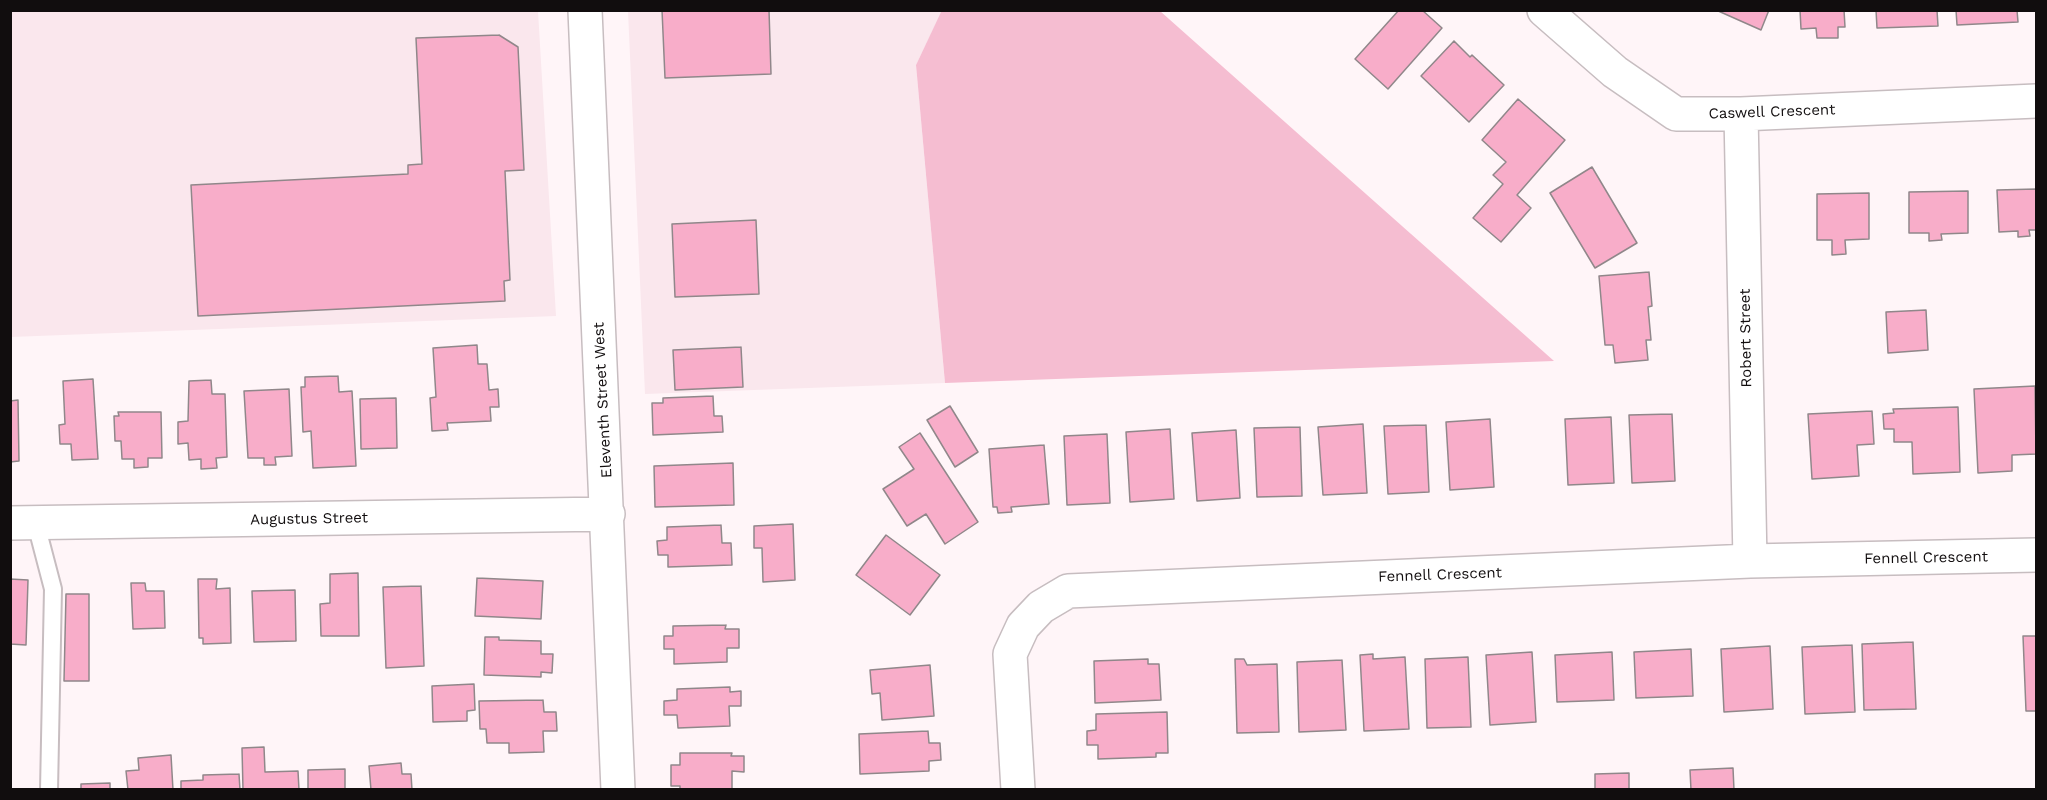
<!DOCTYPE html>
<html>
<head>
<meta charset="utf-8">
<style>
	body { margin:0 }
	#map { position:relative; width:2047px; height:800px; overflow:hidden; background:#fff5f8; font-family:"Work Sans",sans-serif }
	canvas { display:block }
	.frame { position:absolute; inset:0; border:12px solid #110d0e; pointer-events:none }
</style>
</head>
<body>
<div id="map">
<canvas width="2047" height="800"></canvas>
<div class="frame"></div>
</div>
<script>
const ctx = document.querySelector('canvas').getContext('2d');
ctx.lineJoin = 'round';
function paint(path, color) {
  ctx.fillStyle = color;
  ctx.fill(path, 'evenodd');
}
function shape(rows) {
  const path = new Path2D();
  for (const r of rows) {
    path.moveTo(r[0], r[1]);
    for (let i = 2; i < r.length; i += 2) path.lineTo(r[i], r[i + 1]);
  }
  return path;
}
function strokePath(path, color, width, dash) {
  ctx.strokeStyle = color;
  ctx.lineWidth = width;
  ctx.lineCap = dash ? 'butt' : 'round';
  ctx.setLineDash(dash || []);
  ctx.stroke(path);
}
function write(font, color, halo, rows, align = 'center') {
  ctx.font = font + ' "Work Sans",sans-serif';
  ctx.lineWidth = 6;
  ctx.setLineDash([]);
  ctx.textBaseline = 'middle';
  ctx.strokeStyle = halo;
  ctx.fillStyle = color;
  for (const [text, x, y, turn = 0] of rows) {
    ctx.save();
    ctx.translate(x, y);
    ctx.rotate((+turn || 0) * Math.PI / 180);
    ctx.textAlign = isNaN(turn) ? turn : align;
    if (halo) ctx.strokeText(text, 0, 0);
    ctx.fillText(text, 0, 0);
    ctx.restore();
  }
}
paint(shape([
	[10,11,538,11,556,316,11,337],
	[628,11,942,11,916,65,945,383,645,394]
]), '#fae7ed');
paint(shape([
	[942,10,1160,11,1554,361,945,383,916,65]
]), '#f5bdd1');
const building = shape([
	[662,10,769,10,771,74,665,78,662,10],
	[1399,10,1422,10,1442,28,1388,89,1355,59,1399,10],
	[1716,10,1769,10,1761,30,1716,10],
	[1800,10,1844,10,1845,27,1838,27,1838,38,1817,38,1816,28,1801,29,1800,10],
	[1876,10,1937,10,1938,26,1877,28,1876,10],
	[1956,10,2017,10,2018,22,1957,25,1956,10],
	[499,35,518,47,524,170,505,171,510,280,504,281,505,301,198,316,191,185,408,174,408,165,422,164,416,38,499,35],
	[1454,41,1470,57,1472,55,1504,85,1469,122,1421,76,1454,41],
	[1518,99,1565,140,1517,195,1531,208,1501,242,1473,218,1503,184,1493,175,1506,162,1482,140,1518,99],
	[1592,167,1637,243,1595,268,1550,193,1592,167],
	[2036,189,2036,230,2029,230,2030,236,2018,237,2018,231,1999,232,1997,190,2036,189],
	[1968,191,1968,233,1941,234,1942,240,1929,241,1929,233,1909,233,1909,192,1968,191],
	[1869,193,1869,239,1845,240,1846,254,1832,255,1832,240,1817,240,1817,194,1869,193],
	[756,220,759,294,675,297,672,224,756,220],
	[1649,272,1652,306,1648,307,1651,340,1646,340,1648,360,1615,363,1613,345,1605,345,1599,276,1649,272],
	[1926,310,1928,350,1888,353,1886,312,1926,310],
	[477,345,478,364,487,364,489,390,498,389,499,407,490,407,491,421,447,423,448,430,432,431,430,398,436,397,433,348,477,345],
	[741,347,743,387,675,390,673,350,741,347],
	[338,376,339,392,352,391,356,466,313,468,311,431,303,432,301,387,305,387,305,377,338,376],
	[93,379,98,459,72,460,71,444,60,444,59,425,65,424,63,381,93,379],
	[211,380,212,394,225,394,227,457,216,458,217,468,201,469,201,459,189,460,188,443,178,444,178,422,188,421,189,381,211,380],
	[2035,386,2036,454,2012,455,2012,471,1978,473,1974,389,2035,386],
	[289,389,292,456,275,457,276,465,264,465,264,458,248,458,244,391,289,389],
	[713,396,714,416,722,416,723,432,653,435,652,403,663,403,663,398,713,396],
	[396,398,397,448,361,449,360,399,396,398],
	[18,400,19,461,10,462,10,401,18,400],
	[950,406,978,452,955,467,927,420,950,406],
	[1958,407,1960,472,1913,474,1912,442,1894,442,1894,429,1884,429,1883,414,1894,413,1893,409,1958,407],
	[1872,411,1874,444,1857,445,1859,476,1812,479,1808,414,1872,411],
	[118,412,161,412,162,458,148,458,148,467,134,468,134,459,122,459,121,441,115,441,114,416,119,416,118,412],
	[1672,414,1675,481,1632,483,1629,415,1672,414],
	[1611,417,1614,483,1568,485,1565,419,1611,417],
	[1490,419,1494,487,1450,490,1446,422,1490,419],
	[1363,424,1367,493,1323,495,1318,427,1363,424],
	[1426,425,1429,492,1388,494,1384,426,1426,425],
	[1300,427,1302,496,1257,497,1254,428,1300,427],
	[1170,429,1174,499,1130,502,1126,432,1170,429],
	[1236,430,1240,498,1197,501,1192,433,1236,430],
	[920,433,978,522,945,544,926,514,907,526,883,489,914,469,899,447,920,433],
	[1107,434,1110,503,1067,505,1064,436,1107,434],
	[1044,445,1049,504,1011,507,1012,512,998,513,997,507,993,507,989,449,1044,445],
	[733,463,734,505,655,507,654,466,733,463],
	[793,524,795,580,763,582,762,548,754,548,754,526,793,524],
	[721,525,722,543,731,543,732,565,668,567,668,555,658,555,657,541,667,540,667,527,721,525],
	[886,535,940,575,910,615,856,575,886,535],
	[358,573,359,636,321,636,320,604,330,603,330,574,358,573],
	[477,578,543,581,541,619,475,616,477,578],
	[10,579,28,580,26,645,10,644,10,579],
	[198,579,217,579,216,589,230,588,231,643,203,644,203,638,199,638,198,579],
	[131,583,145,583,146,591,164,591,165,628,133,629,131,583],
	[421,586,424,666,386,668,383,587,421,586],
	[295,590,296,641,254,642,252,591,295,590],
	[66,594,89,594,89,681,64,681,66,594],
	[726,625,725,629,739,629,739,648,727,648,727,662,674,664,674,649,664,649,664,636,673,636,673,626,726,625],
	[2023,636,2036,636,2036,711,2026,711,2023,636],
	[485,637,499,637,499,640,541,641,541,654,553,654,552,673,541,672,541,677,484,675,485,637],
	[1913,642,1916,709,1864,710,1862,644,1913,642],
	[1852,645,1855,712,1805,714,1802,647,1852,645],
	[1770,646,1773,709,1724,712,1721,649,1770,646],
	[1691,649,1693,696,1636,698,1634,652,1691,649],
	[1532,652,1536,722,1490,725,1486,655,1532,652],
	[1612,652,1614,700,1557,702,1555,655,1612,652],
	[1373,654,1373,659,1405,657,1409,729,1364,731,1360,655,1373,654],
	[1468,657,1471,727,1427,728,1425,659,1468,657],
	[1148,659,1148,664,1159,664,1161,700,1095,703,1094,661,1148,659],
	[1235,659,1244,659,1247,665,1277,664,1279,732,1237,733,1235,659],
	[1342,660,1346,730,1299,732,1297,662,1342,660],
	[930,665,934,716,882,720,880,693,872,694,870,670,930,665],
	[474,684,475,710,467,711,467,721,433,722,432,686,474,684],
	[730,687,730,692,741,691,741,706,729,706,730,726,678,728,677,715,664,715,664,701,677,700,677,689,730,687],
	[543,700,544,712,556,712,557,731,543,731,544,752,509,753,509,743,487,743,486,729,480,729,479,701,543,700],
	[1167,712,1168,753,1156,753,1156,757,1098,759,1098,745,1087,745,1087,731,1096,730,1096,714,1167,712],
	[928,731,929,743,940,743,941,760,929,761,929,771,860,774,859,734,928,731],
	[264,747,265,772,298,771,299,790,243,790,242,748,264,747],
	[680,753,732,753,731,756,744,756,744,772,732,771,732,790,680,790,680,786,671,786,671,765,680,765,680,753],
	[171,755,173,790,128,790,126,771,139,770,138,758,171,755],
	[401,763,402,774,411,774,412,790,371,790,369,766,401,763],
	[1733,768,1734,790,1691,790,1690,770,1733,768],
	[345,769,345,790,308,790,308,770,345,769],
	[1629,773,1629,790,1595,790,1595,774,1629,773],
	[239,774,240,790,181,790,181,781,203,780,203,775,239,774],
	[110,783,110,790,81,790,81,784,110,783]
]);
paint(building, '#f8adc9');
strokePath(building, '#90878a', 1.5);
const lane = shape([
	[36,524,53,589,49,790]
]);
const street = shape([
	[585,10,618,790],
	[1544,10,1615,72,1676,114,1741,114,2036,101],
	[1741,114,1750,561],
	[10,523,608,514],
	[1018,790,1010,654,1023,626,1041,607,1068,591,1750,561,2036,555]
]);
strokePath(lane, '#c7bdc0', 20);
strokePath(street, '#c7bdc0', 36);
strokePath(lane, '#fff', 16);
strokePath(street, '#fff', 33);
write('15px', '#110d0e', '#fff', [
	["Caswell Crescent",1772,112,-2],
	["Robert Street",1746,338,-91],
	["Eleventh Street West",603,400,-93],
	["Augustus Street",309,519,-1],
	["Fennell Crescent",1926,558,-1],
	["Fennell Crescent",1440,575,-2]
]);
</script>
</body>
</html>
